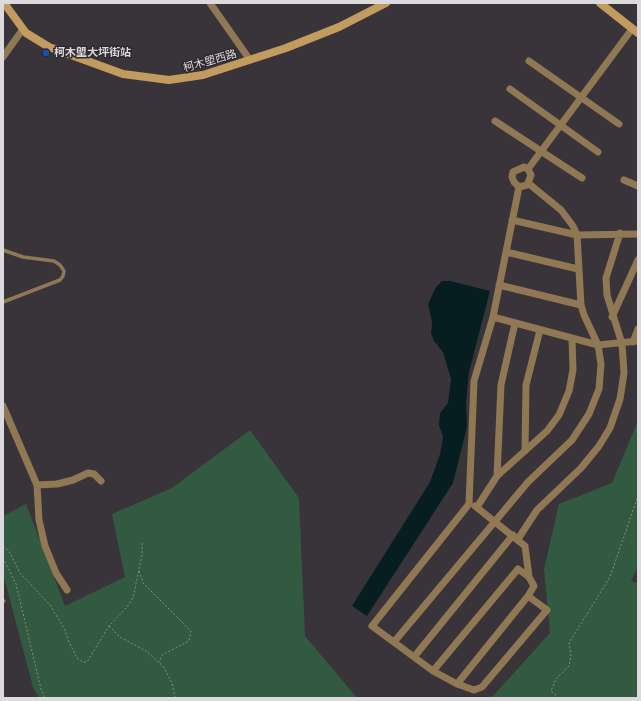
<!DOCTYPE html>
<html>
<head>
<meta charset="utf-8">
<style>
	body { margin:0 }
	#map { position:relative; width:641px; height:701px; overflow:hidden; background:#393439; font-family:Mulish,sans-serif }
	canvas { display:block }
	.frame { position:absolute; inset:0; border:4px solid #dddadd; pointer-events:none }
</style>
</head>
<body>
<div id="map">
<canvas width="641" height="701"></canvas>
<div class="frame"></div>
</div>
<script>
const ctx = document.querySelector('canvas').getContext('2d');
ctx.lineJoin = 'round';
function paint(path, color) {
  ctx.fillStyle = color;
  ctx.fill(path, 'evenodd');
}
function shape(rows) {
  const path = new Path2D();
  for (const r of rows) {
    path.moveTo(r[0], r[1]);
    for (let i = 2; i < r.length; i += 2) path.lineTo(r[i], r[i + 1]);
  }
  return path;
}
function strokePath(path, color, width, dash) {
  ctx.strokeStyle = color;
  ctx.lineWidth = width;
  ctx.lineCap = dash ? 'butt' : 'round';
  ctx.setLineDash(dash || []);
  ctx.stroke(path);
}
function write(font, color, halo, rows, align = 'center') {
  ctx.font = font + ' Mulish,"Noto Sans SC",sans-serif';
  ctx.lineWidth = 3;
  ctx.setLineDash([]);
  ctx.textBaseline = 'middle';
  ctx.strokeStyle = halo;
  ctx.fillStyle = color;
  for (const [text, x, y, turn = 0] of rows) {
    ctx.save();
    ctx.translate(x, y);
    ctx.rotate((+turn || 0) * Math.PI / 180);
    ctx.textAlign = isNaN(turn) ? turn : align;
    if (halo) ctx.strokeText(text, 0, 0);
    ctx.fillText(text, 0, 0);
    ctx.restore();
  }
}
paint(shape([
	[638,421,638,567,631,581,638,583,638,698,483,698,493,696,550,633,544,569,559,504,612,483],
	[250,430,299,498,305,636,357,698,39,698,33,687,3,574,3,516,26,504,65,606,125,577,112,514,172,488]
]), '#315a41');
paint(shape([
	[442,281,450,281,490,291,469,372,466,403,467,427,453,483,367,616,352,606,430,482,440,454,443,437,439,425,440,413,448,403,451,379,443,352,434,341,431,333,432,322,428,304,436,287]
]), '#071e20');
strokePath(shape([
	[3,546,10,553,20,573,50,605,65,630,68,640,77,658,83,662,87,662,109,626,127,607,133,598,142,555,142,542],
	[3,558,16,584,41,689,45,698],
	[139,571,143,583,191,631,189,641,162,655,159,662],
	[109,626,120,637,146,651,163,666,172,683,175,698],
	[559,698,551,691,556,679,569,666,571,656,569,643,610,577,638,496]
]), '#8b878b', 1, [2, 2]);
strokePath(shape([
	[3,250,23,257,54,261,60,265,64,271,63,276,60,280,3,302],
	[3,601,4,601]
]), '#8f7853', 3.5);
strokePath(shape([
	[210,3,250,60],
	[3,57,23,29],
	[529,61,619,124],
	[510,89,598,152],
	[495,121,582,178],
	[624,180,638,186],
	[519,187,514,182,512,177,513,172,524,167,528,169],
	[512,220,577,235,638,234],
	[506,252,578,269],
	[499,285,581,305],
	[493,317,598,345,638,341],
	[612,317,638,260],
	[633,342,638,329],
	[3,406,37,485,39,520,45,546,56,573,67,590],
	[525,451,526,385,540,330],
	[497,476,501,385,515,323],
	[37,485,57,484,73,480,88,473,94,474,101,481],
	[475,506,525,546,529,577,534,586,528,596],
	[477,507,497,476,547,431,559,415,569,391,573,370,572,338],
	[518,539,537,510,581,468,599,446,610,428,620,399,624,373,622,344,607,295,606,278,620,233],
	[394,642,528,482,572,440,589,414,599,389,601,364,598,345,584,315,581,305,577,235,573,226,561,210,528,183],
	[414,657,513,535],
	[433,671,518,569,529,577],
	[457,684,474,690,482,687,547,610,528,596,457,684,433,671,372,626,469,504,474,381,493,317,519,187,527,185,528,183,531,175,528,169,632,29]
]), '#8f7853', 7);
strokePath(shape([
	[4,3,26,33,49,47,123,74,169,80,203,75,286,48,339,27,386,3],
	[600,3,638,33]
]), '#c29c5f', 8);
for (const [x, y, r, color] of [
	[46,53,4,"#1a4fb4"]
]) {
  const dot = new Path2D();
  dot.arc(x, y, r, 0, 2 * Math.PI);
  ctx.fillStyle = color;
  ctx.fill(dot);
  strokePath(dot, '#2f2a2f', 1.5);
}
write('bold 11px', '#dddadd', '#2f2a2f', [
	["柯木塱大坪街站",54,53]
], 'left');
write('11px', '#dddadd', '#2f2a2f', [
	["柯木塱西路",210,61,-16]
]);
</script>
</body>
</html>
